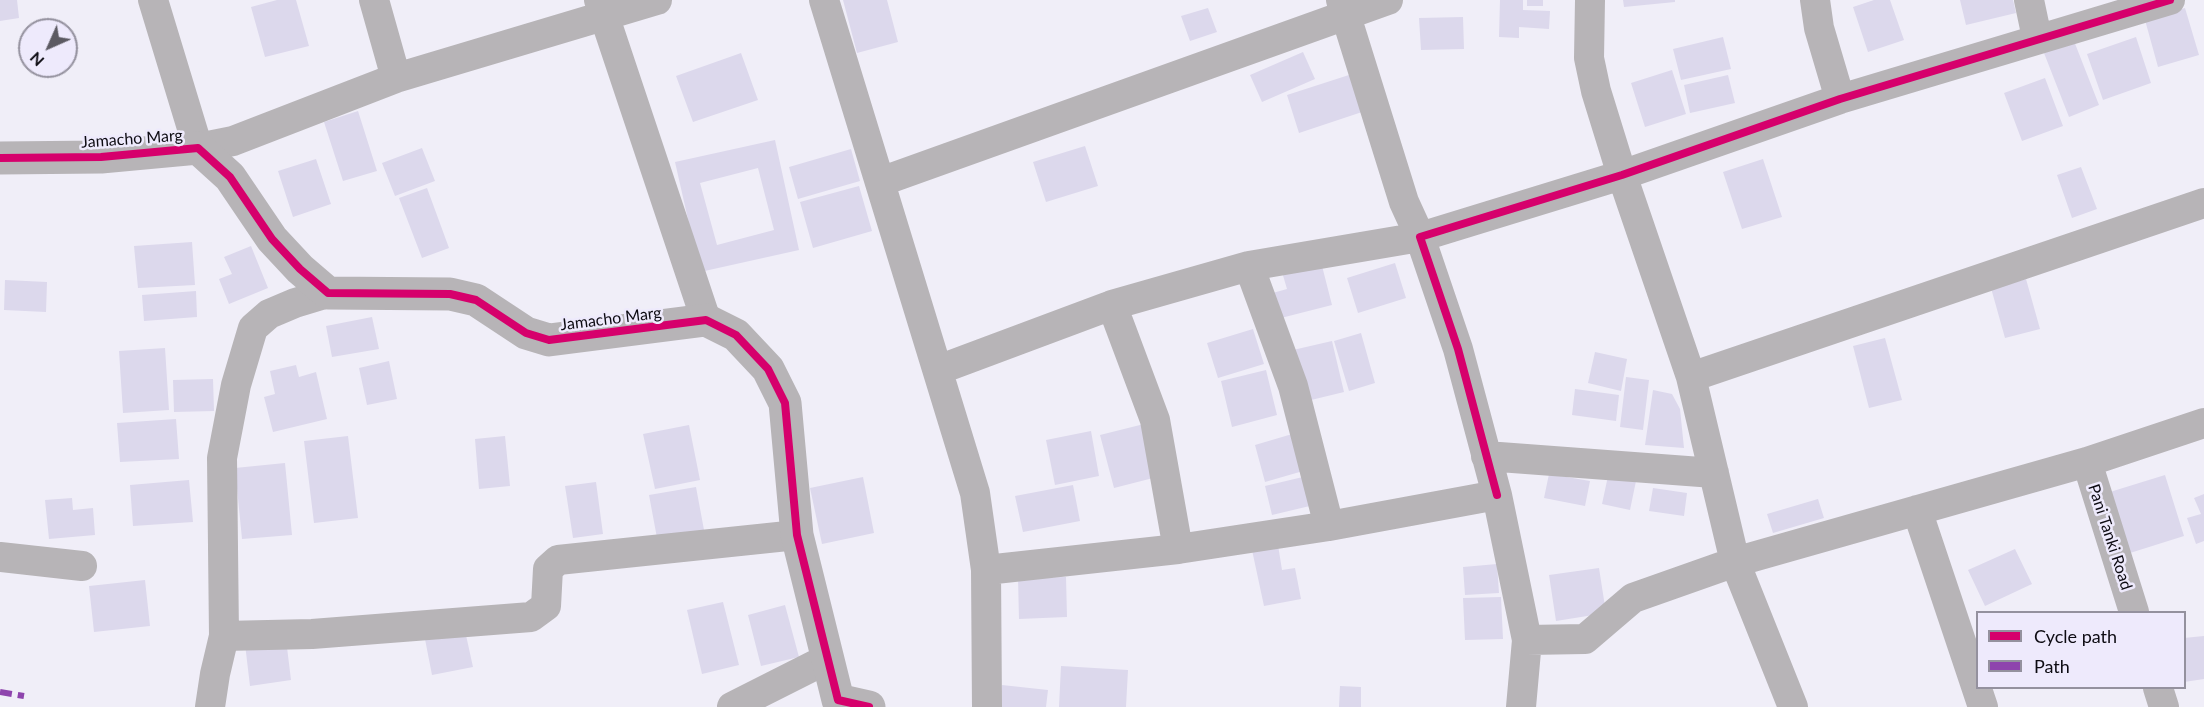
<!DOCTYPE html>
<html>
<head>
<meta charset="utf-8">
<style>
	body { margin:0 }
	#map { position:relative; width:2204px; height:707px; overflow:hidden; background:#f0eef8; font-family:Lato,sans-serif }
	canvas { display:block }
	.legend { position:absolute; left:1976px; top:611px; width:210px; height:78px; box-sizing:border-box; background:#eeeafc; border:2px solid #94919e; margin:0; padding:8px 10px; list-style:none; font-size:18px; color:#0d0b12 }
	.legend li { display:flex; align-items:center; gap:12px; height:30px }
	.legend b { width:30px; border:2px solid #94919e }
	.north { position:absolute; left:18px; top:18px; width:60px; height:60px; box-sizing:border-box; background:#eeeafc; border:2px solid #94919e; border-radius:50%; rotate:225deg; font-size:16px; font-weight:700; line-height:24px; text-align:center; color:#0d0b12 }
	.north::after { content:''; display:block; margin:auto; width:21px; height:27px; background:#5c5a62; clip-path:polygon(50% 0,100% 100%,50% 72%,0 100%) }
</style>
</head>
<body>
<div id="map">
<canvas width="2204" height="707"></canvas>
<ul class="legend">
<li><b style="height:8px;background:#d6006c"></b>Cycle path</li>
<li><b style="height:8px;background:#8e44ad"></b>Path</li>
</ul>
<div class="north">N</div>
</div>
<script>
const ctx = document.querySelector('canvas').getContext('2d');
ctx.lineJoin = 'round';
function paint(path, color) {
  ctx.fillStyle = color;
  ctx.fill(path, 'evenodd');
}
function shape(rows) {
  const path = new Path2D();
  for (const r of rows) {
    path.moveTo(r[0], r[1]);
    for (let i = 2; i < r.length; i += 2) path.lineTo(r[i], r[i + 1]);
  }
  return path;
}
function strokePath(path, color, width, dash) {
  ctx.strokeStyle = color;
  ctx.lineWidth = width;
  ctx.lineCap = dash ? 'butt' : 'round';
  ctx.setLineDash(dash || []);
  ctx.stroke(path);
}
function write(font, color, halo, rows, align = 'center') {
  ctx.font = font + ' Lato,sans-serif';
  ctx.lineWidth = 5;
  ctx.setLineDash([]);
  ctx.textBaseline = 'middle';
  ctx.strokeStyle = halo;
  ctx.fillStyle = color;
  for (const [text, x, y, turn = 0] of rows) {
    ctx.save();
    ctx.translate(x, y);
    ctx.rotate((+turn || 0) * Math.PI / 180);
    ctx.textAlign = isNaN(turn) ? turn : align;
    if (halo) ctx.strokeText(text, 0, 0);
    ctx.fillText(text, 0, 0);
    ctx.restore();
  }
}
paint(shape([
	[0,0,17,0,19,18,0,21],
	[277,0,296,0,309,46,265,57,251,7],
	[843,0,887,0,898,42,857,53],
	[1500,0,1523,0,1523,10,1550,11,1549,29,1519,27,1519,38,1499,37],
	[1527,0,1543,0,1543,6,1527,6],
	[1623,0,1675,0,1675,2,1624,7],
	[1874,0,1890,0,1904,40,1868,52,1853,7],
	[1960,0,2013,0,2016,13,1966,25],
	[1208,8,1217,32,1190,41,1181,16],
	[2185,8,2199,55,2158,67,2145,20],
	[1463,17,1464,49,1421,50,1419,18],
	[1723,37,1731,69,1681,80,1673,49],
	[2136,37,2151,83,2103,100,2087,54],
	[2074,41,2099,105,2069,117,2044,53],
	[1303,52,1315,79,1262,102,1250,75],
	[741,53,758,100,693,122,676,76],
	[1672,70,1686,114,1645,127,1631,83],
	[1352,74,1365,111,1299,133,1287,95],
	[1728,75,1735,103,1690,113,1684,85],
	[2045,78,2063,126,2022,141,2004,93],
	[358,111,377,171,343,181,324,122],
	[775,140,799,250,700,272,675,162],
	[758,168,774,230,717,245,700,183],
	[1085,146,1098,186,1046,202,1033,162],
	[422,148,435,181,395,196,382,163],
	[851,149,860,181,798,199,789,167],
	[316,159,331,204,293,217,278,171],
	[1763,159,1782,217,1742,229,1723,172],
	[2081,167,2097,209,2072,218,2057,175],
	[859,186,872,231,813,248,800,202],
	[427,188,449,248,422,258,399,198],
	[192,242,195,285,138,288,134,246],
	[251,246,268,288,229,304,219,279,232,274,224,257],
	[1321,262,1332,305,1277,319,1269,294,1287,289,1282,272],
	[1395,263,1406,298,1358,313,1347,278],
	[2026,279,2040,329,2005,338,1991,288],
	[5,280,47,282,46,312,4,310],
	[196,291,197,317,144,321,142,295],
	[372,317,379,349,332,357,326,326],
	[1253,329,1264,364,1218,378,1207,343],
	[1361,333,1375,383,1349,391,1334,341],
	[1885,338,1902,400,1869,408,1853,346],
	[1332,341,1344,392,1307,401,1293,350],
	[165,348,169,410,123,413,119,351],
	[1595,352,1627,359,1621,391,1588,383],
	[389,361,397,399,367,405,359,368],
	[296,365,299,377,316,372,327,419,273,432,264,397,275,394,270,371],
	[1266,370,1277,415,1232,427,1221,381],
	[1626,377,1649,380,1643,430,1620,427],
	[213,379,214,411,174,412,173,380],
	[1575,389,1619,395,1616,421,1572,415],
	[1653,390,1672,394,1680,409,1684,448,1645,445],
	[176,419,179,459,120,462,117,423],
	[1144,424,1157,477,1114,488,1100,435],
	[689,425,700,480,655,489,643,434],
	[1091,431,1099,476,1055,485,1046,440],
	[1299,432,1310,469,1265,482,1255,445],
	[348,436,358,518,314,523,304,441],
	[505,436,510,486,479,489,475,439],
	[285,463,292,535,242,539,235,468],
	[1549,474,1590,481,1585,506,1544,498],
	[2165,475,2184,536,2130,553,2110,492],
	[1307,476,1314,505,1272,515,1265,486],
	[1608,476,1636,481,1630,510,1602,504],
	[863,477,874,533,822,544,810,488],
	[189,480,193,522,133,526,130,485],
	[596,482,603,534,573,538,565,486],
	[1073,485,1080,521,1023,532,1015,496],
	[696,487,704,530,657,538,649,495],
	[1653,488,1687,493,1684,516,1649,511],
	[2204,494,2204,541,2196,544,2187,518,2201,514,2194,498],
	[72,498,73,510,93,508,95,535,49,539,45,500],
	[1818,499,1824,518,1773,533,1767,514],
	[1278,545,1282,570,1295,568,1301,599,1264,606,1252,550],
	[2015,549,2032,584,1985,606,1968,570],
	[1497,564,1499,593,1465,595,1463,567],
	[1599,568,1606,613,1556,621,1549,575],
	[1066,577,1067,617,1019,619,1018,578],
	[145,580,150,626,94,632,89,586],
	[1501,597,1503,639,1465,640,1463,598],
	[723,602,739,665,702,674,687,610],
	[785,605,799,657,761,666,748,615],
	[464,626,473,667,432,675,424,634],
	[2204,636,2204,679,2184,682,2184,638],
	[286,639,291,680,250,686,245,644],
	[1061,666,1128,670,1126,707,1059,707],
	[1002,685,1048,690,1046,707,999,707],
	[1340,686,1361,687,1361,707,1339,707]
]), '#dcd8ec');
strokePath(shape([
	[153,0,198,148,233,141,396,78,657,0],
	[374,0,396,78],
	[599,0,706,320],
	[824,0,975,493,986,570,987,707],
	[1590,0,1589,58,1596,91,1622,175,1691,377,1735,562,1793,707],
	[1815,0,1819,28,1840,99],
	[2029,0,2037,38],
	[880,182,1388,0],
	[1249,266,1293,386,1329,526],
	[1112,305,1249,266,1420,237,1404,202,1341,0],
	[938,370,1112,305,1155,420,1178,549,1329,526,1497,495,1527,640,1521,707],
	[1691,377,2204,203],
	[1486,456,1714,473],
	[2087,462,2134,612],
	[1497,495,1458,349,1420,237,1622,175,1840,99,2170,0],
	[1917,510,1983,707],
	[0,557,82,566],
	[986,570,1178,549],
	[224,636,312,634,531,617,546,606,548,569,558,560,797,535],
	[1527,640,1585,639,1633,598,1735,562,2087,462,2204,423],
	[2158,688,2164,707],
	[210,707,215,674,224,636,222,458,236,385,253,328,269,314,295,303,328,293],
	[732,707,827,659]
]), '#b7b4b7', 30);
strokePath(shape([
	[0,158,101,157,198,148,230,177,272,239,300,269,328,293,450,294,476,300,526,333,549,340,706,320,736,335,768,369,785,403,797,535,838,700,869,707]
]), '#b7b4b7', 33);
strokePath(shape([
	[0,692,24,696]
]), '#8e44ad', 6, [12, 6]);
strokePath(shape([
	[0,158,101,157,198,148,230,177,272,239,300,269,328,293,450,294,476,300,526,333,549,340,706,320,736,335,768,369,785,403,797,535,838,700,869,707],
	[1497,495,1458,349,1420,237,1622,175,1840,99,2170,0]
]), '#d6006c', 8);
write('16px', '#0d0b12', '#eeeafc', [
	["Jamacho Marg",132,139,-4],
	["Jamacho Marg",611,319,-7],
	["Pani Tanki Road",2110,537,72]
]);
</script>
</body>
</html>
